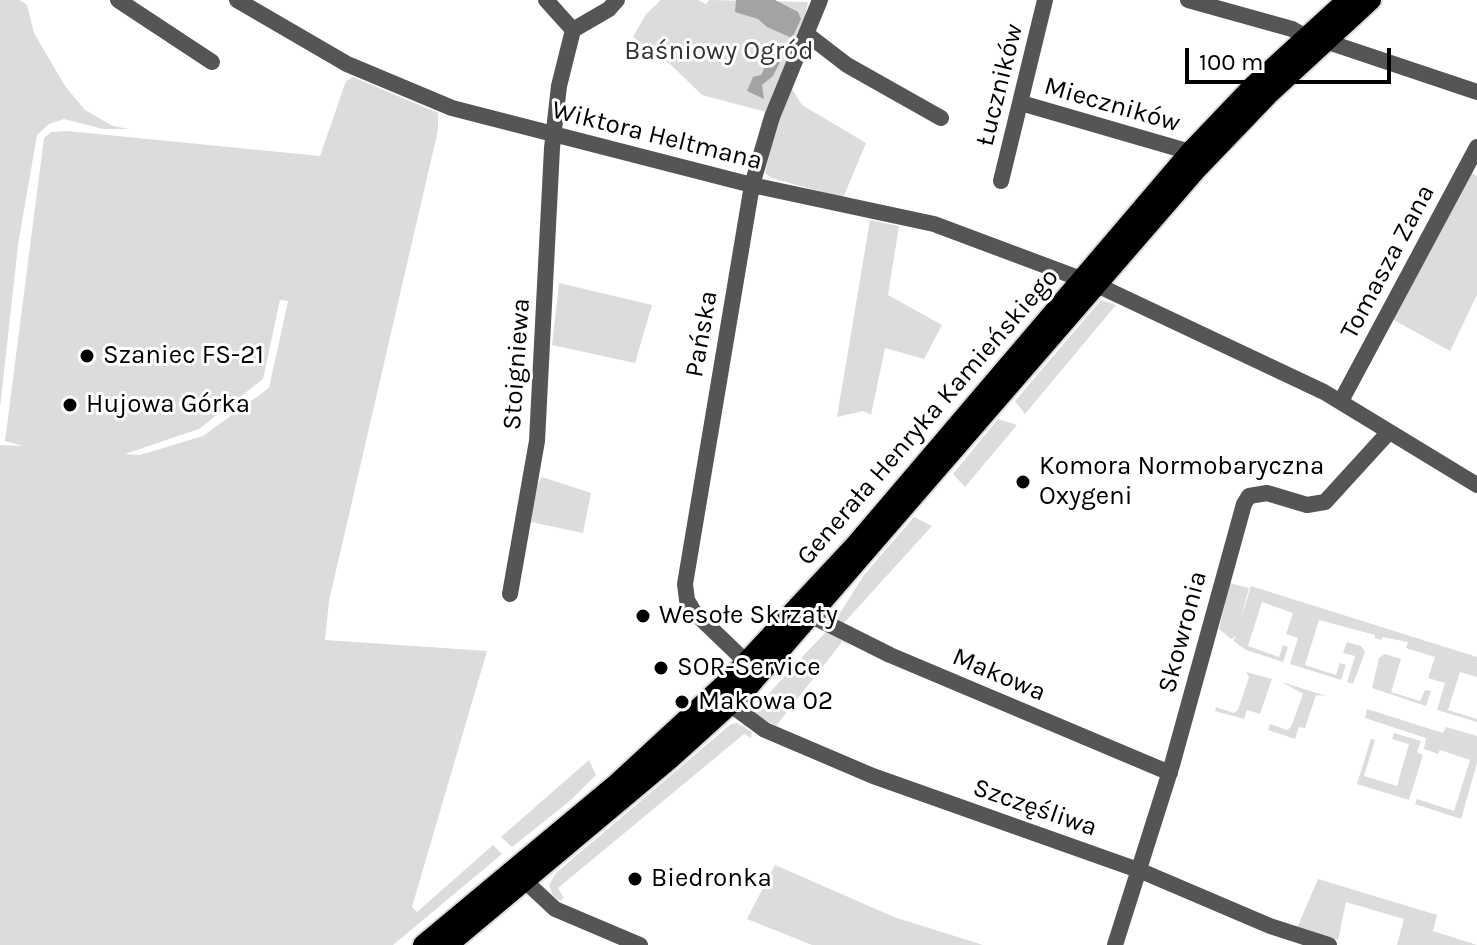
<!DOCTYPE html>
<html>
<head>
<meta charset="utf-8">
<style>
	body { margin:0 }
	#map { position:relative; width:1477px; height:945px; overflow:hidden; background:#fff; font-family:Karla,sans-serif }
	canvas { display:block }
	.scale { position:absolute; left:1185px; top:48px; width:206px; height:36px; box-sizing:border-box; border:4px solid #000; border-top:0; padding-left:10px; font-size:24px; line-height:28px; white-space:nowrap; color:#000; -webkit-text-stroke:6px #fff; paint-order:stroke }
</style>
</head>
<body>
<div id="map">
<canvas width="1477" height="945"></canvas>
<div class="scale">100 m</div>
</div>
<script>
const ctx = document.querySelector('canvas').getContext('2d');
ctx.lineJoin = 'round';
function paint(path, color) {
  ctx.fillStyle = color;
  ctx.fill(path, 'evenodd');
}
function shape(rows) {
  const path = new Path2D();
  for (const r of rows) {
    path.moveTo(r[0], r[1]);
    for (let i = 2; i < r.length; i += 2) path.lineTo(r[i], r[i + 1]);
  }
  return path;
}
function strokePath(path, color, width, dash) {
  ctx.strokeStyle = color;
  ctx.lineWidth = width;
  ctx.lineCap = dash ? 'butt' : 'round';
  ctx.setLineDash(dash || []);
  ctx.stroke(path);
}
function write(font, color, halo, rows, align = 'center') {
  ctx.font = font + ' Karla,sans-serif';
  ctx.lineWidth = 6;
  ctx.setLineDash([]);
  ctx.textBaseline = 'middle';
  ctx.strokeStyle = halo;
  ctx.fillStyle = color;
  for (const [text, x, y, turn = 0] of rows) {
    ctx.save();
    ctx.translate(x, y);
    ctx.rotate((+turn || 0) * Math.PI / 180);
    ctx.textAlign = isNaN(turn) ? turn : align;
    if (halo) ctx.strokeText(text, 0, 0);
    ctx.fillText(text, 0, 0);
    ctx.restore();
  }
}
paint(shape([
	[0,0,20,0,27,5,34,33,65,86,85,110,113,126,129,129,103,129,64,119,49,124,37,135,18,245,0,408],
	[661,0,698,0,706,4,709,0,808,2,804,22,766,112,702,95,670,64,633,37,646,14],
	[353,77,438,113,438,130,329,601,325,640,487,651,412,907,417,912,493,845,502,854,393,945,0,945,0,445,23,446,5,441,44,138,51,132,67,131,320,156,346,81],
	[280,300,288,301,269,388,203,436,140,455,125,454,199,429,263,379],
	[792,89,802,105,866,143,843,198,772,178,765,173,779,114],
	[1469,171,1477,176,1477,295,1450,351,1392,319],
	[870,220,899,226,888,295,942,325,924,359,885,348,871,415,863,411,837,417],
	[559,283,652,305,635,363,552,345],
	[1101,300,1116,305,1025,414,1015,401],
	[998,419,1017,425,965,487,953,474],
	[542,477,591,493,583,533,531,522,537,485],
	[914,517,932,526,843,624,835,621,864,575],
	[1230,583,1249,588,1240,622,1251,586,1477,657,1477,677,1460,672,1448,710,1477,719,1477,722,1437,710,1445,683,1428,678,1435,657,1406,648,1408,642,1383,637,1381,640,1375,638,1375,635,1319,620,1305,665,1336,675,1340,663,1346,665,1341,680,1290,664,1298,638,1286,634,1293,613,1262,602,1248,646,1279,657,1283,645,1288,647,1283,662,1246,650,1233,641,1236,636,1231,639,1219,629],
	[827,631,854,648,842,642,776,726,752,712,785,676,792,675,802,664,802,657],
	[1347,642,1361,646,1365,652,1353,684,1347,682,1355,656,1343,653],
	[1385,654,1401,659,1391,692,1420,701,1425,690,1431,691,1426,706,1372,688,1379,658],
	[1246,672,1272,679,1260,714,1247,710,1244,719,1215,711,1216,707,1234,713,1238,710,1249,677],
	[1282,682,1326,696,1316,695,1305,728,1299,727,1295,739,1268,730,1270,724,1287,730,1291,727,1303,694],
	[1367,709,1443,733,1446,727,1477,736,1477,763,1461,819,1415,804,1417,799,1454,811,1470,760,1440,750,1438,754,1424,749,1426,738,1365,718],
	[737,723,752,732,751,738,744,734,558,888,564,898,560,901,553,896,549,885,556,873,731,724],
	[1394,733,1421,741,1417,752,1423,755,1409,800,1357,784,1371,739,1375,740,1364,776,1397,786,1409,744,1392,739],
	[589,760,596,775,571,800,512,847,501,837],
	[775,865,894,917,983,945,812,945,747,919],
	[1318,879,1437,915,1433,931,1477,945,1397,945,1404,919,1346,902,1338,940,1297,928]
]), '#dcdcdc');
paint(shape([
	[736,0,775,0,798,12,801,19,792,38,767,27,758,19,735,12],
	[774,48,786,50,773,76,762,85,764,99,747,91,753,77,761,75]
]), '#a3a3a3');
const primary = shape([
	[423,945,615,785,731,678,856,544,1190,152,1253,86,1347,0],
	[448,945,670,759,745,691,1197,169,1268,95,1371,0]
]);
strokePath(primary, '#dbdbdb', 24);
strokePath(shape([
	[118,0,212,62],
	[237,0,347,64,452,108,752,185,934,224,1081,279],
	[546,0,573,30],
	[1188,0,1292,29,1306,37],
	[573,30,609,9,617,0],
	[808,35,847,65,941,118],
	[1325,41,1477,92],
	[1021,103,1190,152],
	[1001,181,1045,0],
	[1097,285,1324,392,1477,485],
	[1341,401,1477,147],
	[510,594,537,441,552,148,559,86,573,30],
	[812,616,890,655,1170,773],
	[746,662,694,612,687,600,685,584,752,185,772,117,820,0],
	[731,705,765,730,873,776,1141,871,1270,926,1329,945],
	[525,881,555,909,640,945],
	[1115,945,1172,765,1244,504,1249,496,1267,493,1307,505,1325,502,1388,433]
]), '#555', 16);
strokePath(primary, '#000', 20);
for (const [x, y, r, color] of [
	[87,356,8,"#000"],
	[70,405,8,"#000"],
	[1023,482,8,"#000"],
	[643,616,8,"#000"],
	[661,668,8,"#000"],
	[682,702,8,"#000"],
	[635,879,8,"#000"]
]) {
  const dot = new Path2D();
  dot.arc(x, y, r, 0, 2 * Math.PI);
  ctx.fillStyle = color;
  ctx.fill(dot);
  strokePath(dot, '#fff', 3);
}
write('26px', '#333', '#fff', [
	["Baśniowy Ogród",719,52]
]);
write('26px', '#000', '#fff', [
	["Łuczników",1000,85,-76],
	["Mieczników",1112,105,16],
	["Wiktora Heltmana",657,136,14],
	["Tomasza Zana",1388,262,-62],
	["Pańska",702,334,-80],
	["Stoigniewa",517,364,-86],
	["Generała Henryka Kamieńskiego",928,417,-49],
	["Skowronia",1183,632,-75],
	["Makowa",999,675,23],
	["Szczęśliwa",1035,808,19]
]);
write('26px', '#000', '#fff', [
	["Szaniec FS-21",103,356],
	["Hujowa Górka",86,405],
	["Komora Normobaryczna",1039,467],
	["Oxygeni",1039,497],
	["Wesołe Skrzaty",659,616],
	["SOR-Service",677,668],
	["Makowa 02",698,702],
	["Biedronka",651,879]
], 'left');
</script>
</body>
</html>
